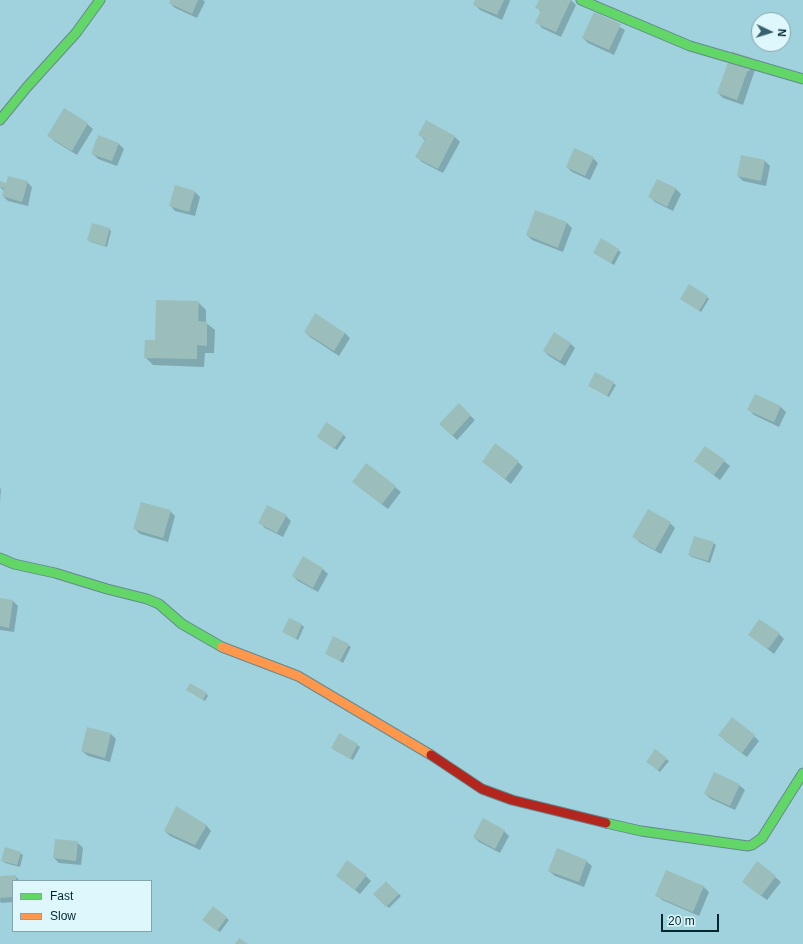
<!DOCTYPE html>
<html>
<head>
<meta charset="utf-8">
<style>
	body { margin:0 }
	#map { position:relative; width:803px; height:944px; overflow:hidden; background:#a0d2dd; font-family:Arial,sans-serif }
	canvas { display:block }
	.legend { position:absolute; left:12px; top:880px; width:140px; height:52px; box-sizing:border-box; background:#def7fd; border:1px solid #85a3aa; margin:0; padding:5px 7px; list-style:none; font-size:12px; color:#00262e }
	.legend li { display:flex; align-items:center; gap:8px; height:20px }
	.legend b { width:20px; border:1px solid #85a3aa }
	.north { position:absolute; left:751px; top:12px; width:40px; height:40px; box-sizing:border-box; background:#def7fd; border:1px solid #85a3aa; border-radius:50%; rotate:94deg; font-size:11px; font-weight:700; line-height:16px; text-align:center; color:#00262e }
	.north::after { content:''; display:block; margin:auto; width:14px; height:18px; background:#38626b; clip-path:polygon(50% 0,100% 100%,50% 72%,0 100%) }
	.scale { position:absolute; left:661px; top:914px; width:58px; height:18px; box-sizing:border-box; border:2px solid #00262e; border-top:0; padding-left:5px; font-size:12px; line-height:14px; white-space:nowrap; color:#00262e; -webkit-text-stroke:3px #def7fd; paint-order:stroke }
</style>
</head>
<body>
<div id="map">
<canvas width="803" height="944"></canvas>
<ul class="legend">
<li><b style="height:5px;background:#63d668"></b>Fast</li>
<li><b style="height:5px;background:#ff974d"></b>Slow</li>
</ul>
<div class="north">N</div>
<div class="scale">20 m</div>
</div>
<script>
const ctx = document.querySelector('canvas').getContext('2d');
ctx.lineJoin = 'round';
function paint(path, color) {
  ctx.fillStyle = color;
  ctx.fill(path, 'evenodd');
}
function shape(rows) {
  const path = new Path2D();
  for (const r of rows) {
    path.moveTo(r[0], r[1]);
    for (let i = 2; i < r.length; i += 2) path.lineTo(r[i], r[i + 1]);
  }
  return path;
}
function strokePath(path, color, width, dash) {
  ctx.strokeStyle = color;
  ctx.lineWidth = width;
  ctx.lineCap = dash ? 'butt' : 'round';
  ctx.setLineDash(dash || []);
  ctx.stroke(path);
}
paint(shape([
	[172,0,203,0,205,2,197,18,175,8,170,3],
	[477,0,509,0,510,1,502,20,480,10,475,5],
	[540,0,571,0,576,5,561,37,542,28,537,22,541,12,537,7],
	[594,13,625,30,614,55,588,43,583,38],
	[757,64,743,105,723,98,718,93],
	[87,124,93,129,77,155,54,141,49,136],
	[420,135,455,137,460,142,443,173,422,162,417,157,425,141],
	[119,144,124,149,117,166,98,159,92,153],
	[593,158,598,163,590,180,572,172,567,167],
	[765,161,770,166,766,186,743,181,738,176],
	[658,180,676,189,681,194,673,211,655,202,650,197],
	[27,182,32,187,28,206,8,201,3,196,4,191,0,187,0,185],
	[176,186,195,192,200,197,195,216,175,211,170,205],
	[536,211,567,223,572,228,563,252,532,240,527,235],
	[109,229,111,231,107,247,91,242,88,240],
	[601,240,621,252,614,265,594,253],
	[707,297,709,299,701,312,684,301],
	[198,302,206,310,206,323,215,330,214,353,205,353,204,367,153,365,145,357],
	[305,332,345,333,350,338,339,356,310,337],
	[570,343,575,348,565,366,549,356,544,351],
	[613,383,616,385,609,397,589,386],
	[459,405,475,420,457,440,441,424],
	[781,407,786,412,779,427,754,415,749,410],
	[327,424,346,437,337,450,320,439],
	[695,461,724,461,730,466,720,480],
	[483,462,518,462,523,467,511,484],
	[367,464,401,492,388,509,359,487],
	[0,488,1,489,0,502],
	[170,511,175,516,168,542,140,534,135,529],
	[286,516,291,521,283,537,265,528,259,522],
	[670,523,675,528,661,554,639,542,634,536],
	[713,543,716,545,710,563,692,557,689,555],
	[303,558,323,569,328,574,318,592,298,581,293,576],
	[0,599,13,601,18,606,14,632,0,630],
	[302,625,304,627,298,640,283,632],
	[779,634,784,639,774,654,749,635],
	[348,645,351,647,343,663,326,653],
	[187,690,206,693,208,696,205,701],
	[111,734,116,739,110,762,88,756,82,751],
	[340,734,360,747,353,760,334,750],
	[754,736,759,741,747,757,724,740],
	[666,759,669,761,660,772,650,764],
	[739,785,745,790,735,810,711,799,705,794],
	[206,825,211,831,200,850,170,836,165,831],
	[504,831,509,836,500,853,479,842,474,837],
	[77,842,83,848,81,865,59,863,54,858],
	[20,853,23,855,20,867,5,863,2,860],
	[586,861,592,866,584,887,555,876,549,871],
	[758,863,781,882,767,900,749,887],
	[667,871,704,887,709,892,699,916,662,900,657,895],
	[15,876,20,881,13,881,13,902,1,903,0,901,0,877],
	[337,876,366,876,371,881,360,894],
	[386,882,401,896,389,908,375,894],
	[213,907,229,920,220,932,206,922]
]), '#0003');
paint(shape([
	[170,0,198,0,192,14,169,3],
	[475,0,504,0,497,15,473,5],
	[539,0,571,0,556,32,535,23,541,10,535,8],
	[594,12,621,24,609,50,582,38],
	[732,51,752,58,737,100,717,93],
	[64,108,88,123,72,151,47,136],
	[426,120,455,136,438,169,415,157,425,139,418,135],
	[98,135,119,143,112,161,91,154],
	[574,148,594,157,585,176,566,167],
	[741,155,765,160,761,181,737,176],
	[8,176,28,181,22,202,2,196,4,188,0,187,0,181,6,183],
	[657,179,676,188,667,207,648,197],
	[175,185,195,191,189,212,169,206],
	[535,210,567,222,558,248,526,235],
	[92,223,110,228,105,246,87,240],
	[601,238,619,249,611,263,593,253],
	[689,284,708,296,699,311,680,299],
	[156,300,199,301,198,321,207,322,207,346,197,345,197,359,144,358,145,340,155,340],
	[315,313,345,333,334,351,304,332],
	[554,332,571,343,560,361,543,351],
	[595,372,614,382,607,396,588,386],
	[755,394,781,406,774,422,747,410],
	[459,403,471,415,452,436,439,424],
	[326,422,344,434,334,449,317,437],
	[495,443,519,461,505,479,482,462],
	[705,446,725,460,714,475,694,461],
	[366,463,396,486,382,504,352,482],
	[141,502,171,510,163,538,133,529],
	[267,505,287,515,277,533,258,523],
	[648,509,671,522,655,550,632,537],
	[694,536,714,542,708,561,688,555],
	[303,556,323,568,313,588,292,576],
	[0,598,13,600,9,628,0,626],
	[289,618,302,624,296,639,282,632],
	[759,619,780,633,768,649,748,635],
	[333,636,349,644,340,661,325,654],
	[190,683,207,693,203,700,186,690],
	[732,717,755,735,742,753,718,735],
	[87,727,111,733,105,758,81,751],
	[339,733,358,744,350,759,331,748],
	[655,749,667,758,658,770,646,762],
	[714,772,740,784,730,806,704,794],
	[176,806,207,825,195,845,164,831],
	[483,818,505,830,495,849,473,837],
	[55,839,78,841,76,861,53,858],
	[5,847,21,852,17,865,1,861],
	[557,848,587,860,579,882,548,871],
	[347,860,367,875,355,890,336,876],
	[757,861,776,876,761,896,742,882],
	[666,870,704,886,693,912,655,896],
	[16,875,16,881,13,881,13,897,0,898,0,876],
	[386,881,399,894,386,907,373,894],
	[213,906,227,917,217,931,202,920],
	[239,938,248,944,235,944]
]), '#9bbebb');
const fast = shape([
	[581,0,690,46,803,79],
	[0,120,27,87,76,33,100,0],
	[0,558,14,564,55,573,107,589,147,599,159,604,182,624,222,647],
	[606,823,641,831,748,846,752,845,762,838,803,773]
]);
const slow = shape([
	[222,647,298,676,431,755]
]);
const jam = shape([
	[431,755,482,789,512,800,606,823]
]);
strokePath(fast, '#648890', 11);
strokePath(slow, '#648890', 11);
strokePath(jam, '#648890', 11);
strokePath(fast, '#63d668', 9);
strokePath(slow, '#ff974d', 9);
strokePath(jam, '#b3261e', 9);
</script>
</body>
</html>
